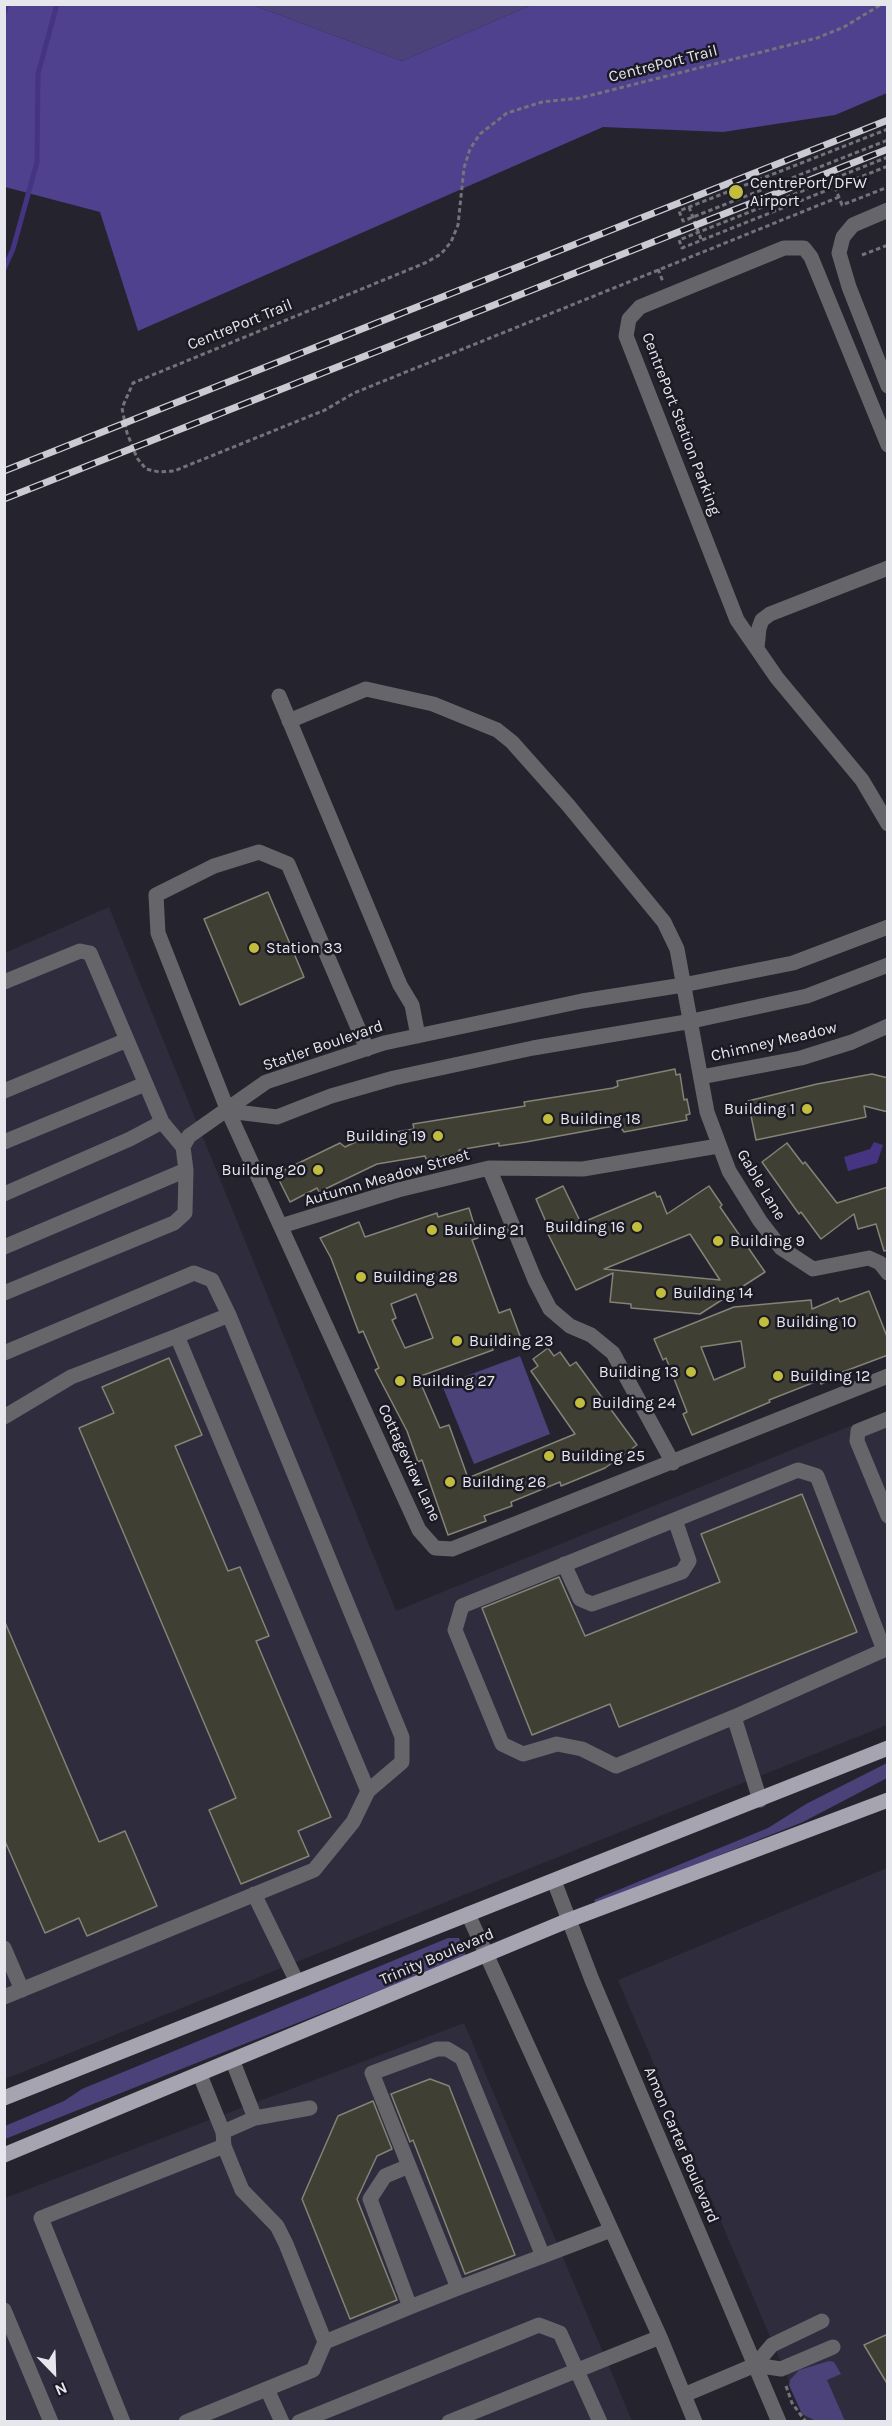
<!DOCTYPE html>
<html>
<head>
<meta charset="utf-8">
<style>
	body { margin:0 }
	#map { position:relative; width:892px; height:2426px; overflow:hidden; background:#25242e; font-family:Karla,sans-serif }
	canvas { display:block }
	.frame { position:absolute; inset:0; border:6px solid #e6e6ed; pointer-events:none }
	.north { position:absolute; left:24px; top:2342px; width:60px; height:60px; -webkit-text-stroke:4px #1b1a24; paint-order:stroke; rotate:157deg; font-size:16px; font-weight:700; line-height:24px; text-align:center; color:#e6e6ed }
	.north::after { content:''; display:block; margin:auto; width:21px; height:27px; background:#e6e6ed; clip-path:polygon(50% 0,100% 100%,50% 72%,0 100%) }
</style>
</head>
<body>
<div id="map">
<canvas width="892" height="2426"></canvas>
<div class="frame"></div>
<div class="north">N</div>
</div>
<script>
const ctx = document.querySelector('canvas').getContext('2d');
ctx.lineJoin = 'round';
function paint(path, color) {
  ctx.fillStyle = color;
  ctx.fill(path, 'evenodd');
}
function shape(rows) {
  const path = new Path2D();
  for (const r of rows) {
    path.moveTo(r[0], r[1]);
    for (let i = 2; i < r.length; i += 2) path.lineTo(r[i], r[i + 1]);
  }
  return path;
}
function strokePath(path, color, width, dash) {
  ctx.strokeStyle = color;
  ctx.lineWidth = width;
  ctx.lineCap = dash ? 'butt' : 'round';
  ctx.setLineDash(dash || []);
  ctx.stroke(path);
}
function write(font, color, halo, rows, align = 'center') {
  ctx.font = font + ' Karla,sans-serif';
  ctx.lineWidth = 5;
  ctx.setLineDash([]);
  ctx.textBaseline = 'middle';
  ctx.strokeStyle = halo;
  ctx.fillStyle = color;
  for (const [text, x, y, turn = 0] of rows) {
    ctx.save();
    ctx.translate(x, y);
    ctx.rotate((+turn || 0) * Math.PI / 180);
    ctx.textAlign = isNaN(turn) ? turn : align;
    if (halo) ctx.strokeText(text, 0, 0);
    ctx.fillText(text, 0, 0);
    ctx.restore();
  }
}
paint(shape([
	[109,907,396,1611,887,1411,887,1725,5,2079,5,953],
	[887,1868,887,2421,806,2421,618,1980],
	[464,2023,632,2421,5,2422,5,2198]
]), '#2e2c3d');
paint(shape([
	[253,5,531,5,402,61],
	[520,1356,550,1434,474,1464,442,1385],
	[887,1763,887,1778,803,1822,597,1904,594,1900,768,1828,806,1804],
	[448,1938,459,1938,466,1956,5,2139,5,2126,64,2101,82,2089],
	[829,2361,834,2362,841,2374,827,2380,845,2421,816,2421,802,2414,789,2385,790,2380,799,2370]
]), '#4b4279');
paint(shape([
	[4,5,253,5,402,61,531,5,887,5,887,93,835,115,723,132,603,127,138,331,100,212,5,187]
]), '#50418f');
paint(shape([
	[874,1142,883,1145,877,1163,848,1171,844,1157,870,1149]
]), '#453481');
strokePath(shape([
	[4,14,7,4],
	[4,269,13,249,37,162,38,74,57,4]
]), '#453481', 5);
const building = shape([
	[268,892,304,977,240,1005,204,919,268,892],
	[675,1069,676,1075,680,1074,684,1100,687,1099,690,1114,686,1115,687,1120,624,1132,619,1125,526,1142,499,1146,499,1143,459,1150,459,1154,426,1159,425,1156,377,1164,319,1192,317,1188,290,1202,276,1174,340,1143,345,1147,366,1137,414,1129,413,1124,525,1106,524,1102,613,1088,618,1086,617,1081,675,1069],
	[872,1074,888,1078,888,1112,864,1106,866,1117,756,1140,748,1101,817,1084,872,1074],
	[787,1143,803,1164,805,1162,837,1203,888,1187,888,1250,884,1251,876,1224,858,1229,854,1214,821,1239,801,1212,799,1214,762,1162,787,1143],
	[563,1186,581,1223,655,1192,657,1197,660,1196,667,1214,709,1186,722,1205,720,1207,765,1272,700,1314,631,1308,631,1304,610,1302,613,1273,576,1290,546,1230,549,1229,536,1199,563,1186],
	[690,1234,720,1280,604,1269,690,1234],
	[469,1208,478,1238,472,1240,499,1313,510,1309,520,1336,492,1347,493,1350,418,1377,440,1428,449,1425,468,1478,575,1434,531,1371,538,1366,533,1359,548,1348,554,1356,560,1352,570,1366,576,1362,637,1445,605,1468,561,1486,560,1482,511,1502,512,1506,484,1516,486,1521,448,1535,422,1460,418,1462,407,1431,375,1370,379,1368,363,1331,359,1333,331,1258,320,1238,359,1222,365,1237,437,1213,438,1217,469,1208],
	[416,1294,433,1338,405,1348,392,1320,396,1318,391,1304,416,1294],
	[869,1291,888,1339,888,1355,832,1376,834,1379,821,1384,820,1380,769,1400,770,1402,692,1435,683,1414,687,1412,666,1358,663,1360,654,1339,734,1307,811,1300,812,1309,838,1298,840,1302,869,1291],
	[741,1341,745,1367,714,1380,701,1347,741,1341],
	[169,1358,202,1435,175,1446,228,1571,240,1567,269,1636,256,1641,331,1817,298,1831,309,1856,241,1884,209,1810,236,1798,79,1428,114,1413,102,1387,169,1358],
	[802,1494,857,1632,619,1727,610,1704,532,1735,482,1608,559,1577,585,1636,720,1582,701,1534,802,1494],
	[4,1620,99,1842,125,1831,157,1906,87,1936,79,1918,45,1933,4,1839,4,1620],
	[430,2079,449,2086,515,2255,465,2274,413,2140,410,2142,391,2094,430,2079],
	[373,2101,392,2149,377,2156,357,2199,397,2300,350,2319,302,2199,338,2116,373,2101],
	[888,2334,888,2385,864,2345,888,2334]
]);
paint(building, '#3f3f33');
strokePath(building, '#848376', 1.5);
strokePath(shape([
	[888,129,679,211,683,221,888,140],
	[888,157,679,240,682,248,888,166],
	[832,180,842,205,888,187],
	[839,197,354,393,325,410,174,471,159,472,146,469,137,458,127,433,122,408,133,383,425,263,441,254,451,242,458,225,464,168,470,149,480,134,507,113,542,102,580,98,817,38,844,27,882,4],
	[689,207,701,239],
	[862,255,888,245],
	[658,269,663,282],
	[786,2386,792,2403,806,2422]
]), '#73737c', 3, [4.5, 3]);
strokePath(shape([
	[888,210,853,225,843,237,839,253,849,287,888,386],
	[888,445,811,257,804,248,784,248,640,307,629,319,626,336,737,620,777,678,862,780,888,824],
	[757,648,759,628,762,620,770,614,888,568],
	[279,696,400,985,412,1005,418,1036],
	[289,721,366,689,433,704,497,730,512,742,568,805,664,922,677,949,707,1112,729,1171,760,1221,781,1248,813,1269,869,1258,880,1263,888,1273],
	[4,982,80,951,90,953,162,1122,183,1147,186,1170,185,1213,174,1223,4,1293],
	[367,1049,288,864,259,852,214,866,156,895,158,933,228,1111,419,1530,435,1548,452,1549,888,1376],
	[701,1077,801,1058,852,1042,888,1026],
	[4,1091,127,1040],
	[228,1111,277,1117,331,1096,394,1078,533,1048,692,1021,807,996,888,965],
	[4,1142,145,1084],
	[183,1147,189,1136,266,1082,384,1043,582,1001,683,985,793,963,888,927],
	[489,1168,535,1280,550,1309,570,1326,591,1335,613,1353,673,1463],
	[4,1194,130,1139,162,1122],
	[281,1226,398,1190,489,1168,583,1169,718,1146],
	[4,1247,186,1170],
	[229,1315,177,1336,368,1791],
	[4,1353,194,1273,212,1280,229,1315,402,1737,402,1762,368,1791,353,1822,314,1870,4,1997],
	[4,1417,71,1377,177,1336],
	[888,1419,858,1431,857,1441,888,1516],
	[564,1564,580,1599,592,1604,682,1572,689,1561,675,1520],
	[734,1717,884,1650],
	[760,1800,734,1717,616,1766,582,1749,557,1744,523,1754,502,1744,455,1630,462,1606,798,1470,817,1476,884,1650,888,1650],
	[554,1881,592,1980,779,2422],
	[254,1894,297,1982],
	[468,1914,660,2337,695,2422],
	[4,1948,22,1990],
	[233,2062,255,2118],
	[223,2132,255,2118,310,2108],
	[409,2166,458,2288],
	[543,2256,462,2058,447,2049,437,2049,372,2073,409,2166,385,2176,370,2199,410,2307,458,2288,543,2256,611,2230],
	[4,2310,51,2422],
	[325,2342,410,2307],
	[755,2365,781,2369,833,2347],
	[267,2389,282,2422],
	[684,2395,755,2365,772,2345,822,2321],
	[123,2422,41,2218,224,2146],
	[186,2422,313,2370,325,2342,286,2244,277,2226,242,2190,224,2146,223,2132,200,2075],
	[299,2422,539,2325,560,2333,600,2422],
	[449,2422,660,2337]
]), '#65656a', 15);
strokePath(shape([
	[4,2098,888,1748],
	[4,2155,569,1920,888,1800]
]), '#a5a4b0', 15);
const rail = shape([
	[4,471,888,120],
	[4,499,888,149]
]);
strokePath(rail, '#cacad2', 7);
strokePath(rail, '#1b1a24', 4.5, [14]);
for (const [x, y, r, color] of [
	[736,192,8,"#c3bd3e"],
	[254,948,6,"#c3bd3e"],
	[807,1109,6,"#c3bd3e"],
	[548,1119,6,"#c3bd3e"],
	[438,1136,6,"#c3bd3e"],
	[318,1170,6,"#c3bd3e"],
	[637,1227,6,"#c3bd3e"],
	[432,1230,6,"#c3bd3e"],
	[718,1241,6,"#c3bd3e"],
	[361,1277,6,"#c3bd3e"],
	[661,1293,6,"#c3bd3e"],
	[764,1322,6,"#c3bd3e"],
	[457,1341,6,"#c3bd3e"],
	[691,1372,6,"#c3bd3e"],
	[778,1376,6,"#c3bd3e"],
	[400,1381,6,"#c3bd3e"],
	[580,1403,6,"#c3bd3e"],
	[549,1456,6,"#c3bd3e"],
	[450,1482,6,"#c3bd3e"]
]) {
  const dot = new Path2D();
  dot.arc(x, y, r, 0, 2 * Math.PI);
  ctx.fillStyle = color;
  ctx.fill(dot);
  strokePath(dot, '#1b1a24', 2);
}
write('16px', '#e6e6ed', '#1b1a24', [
	["CentrePort Trail",663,64,-14],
	["CentrePort Trail",240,325,-22],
	["CentrePort Station Parking",681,424,69],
	["Chimney Meadow",774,1042,-13],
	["Statler Boulevard",323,1046,-19],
	["Autumn Meadow Street",387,1178,-16],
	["Gable Lane",761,1185,59],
	["Cottageview Lane",409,1463,65],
	["Trinity Boulevard",437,1957,-23],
	["Amon Carter Boulevard",681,2145,67]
]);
write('16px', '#e6e6ed', '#1b1a24', [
	["CentrePort/DFW",750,183],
	["Airport",750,201],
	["Station 33",266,948],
	["Building 1",795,1109,"right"],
	["Building 18",560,1119],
	["Building 19",426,1136,"right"],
	["Building 20",306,1170,"right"],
	["Building 16",625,1227,"right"],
	["Building 21",444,1230],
	["Building 9",730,1241],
	["Building 28",373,1277],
	["Building 14",673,1293],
	["Building 10",776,1322],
	["Building 23",469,1341],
	["Building 13",679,1372,"right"],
	["Building 12",790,1376],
	["Building 27",412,1381],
	["Building 24",592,1403],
	["Building 25",561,1456],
	["Building 26",462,1482]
], 'left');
</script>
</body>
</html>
